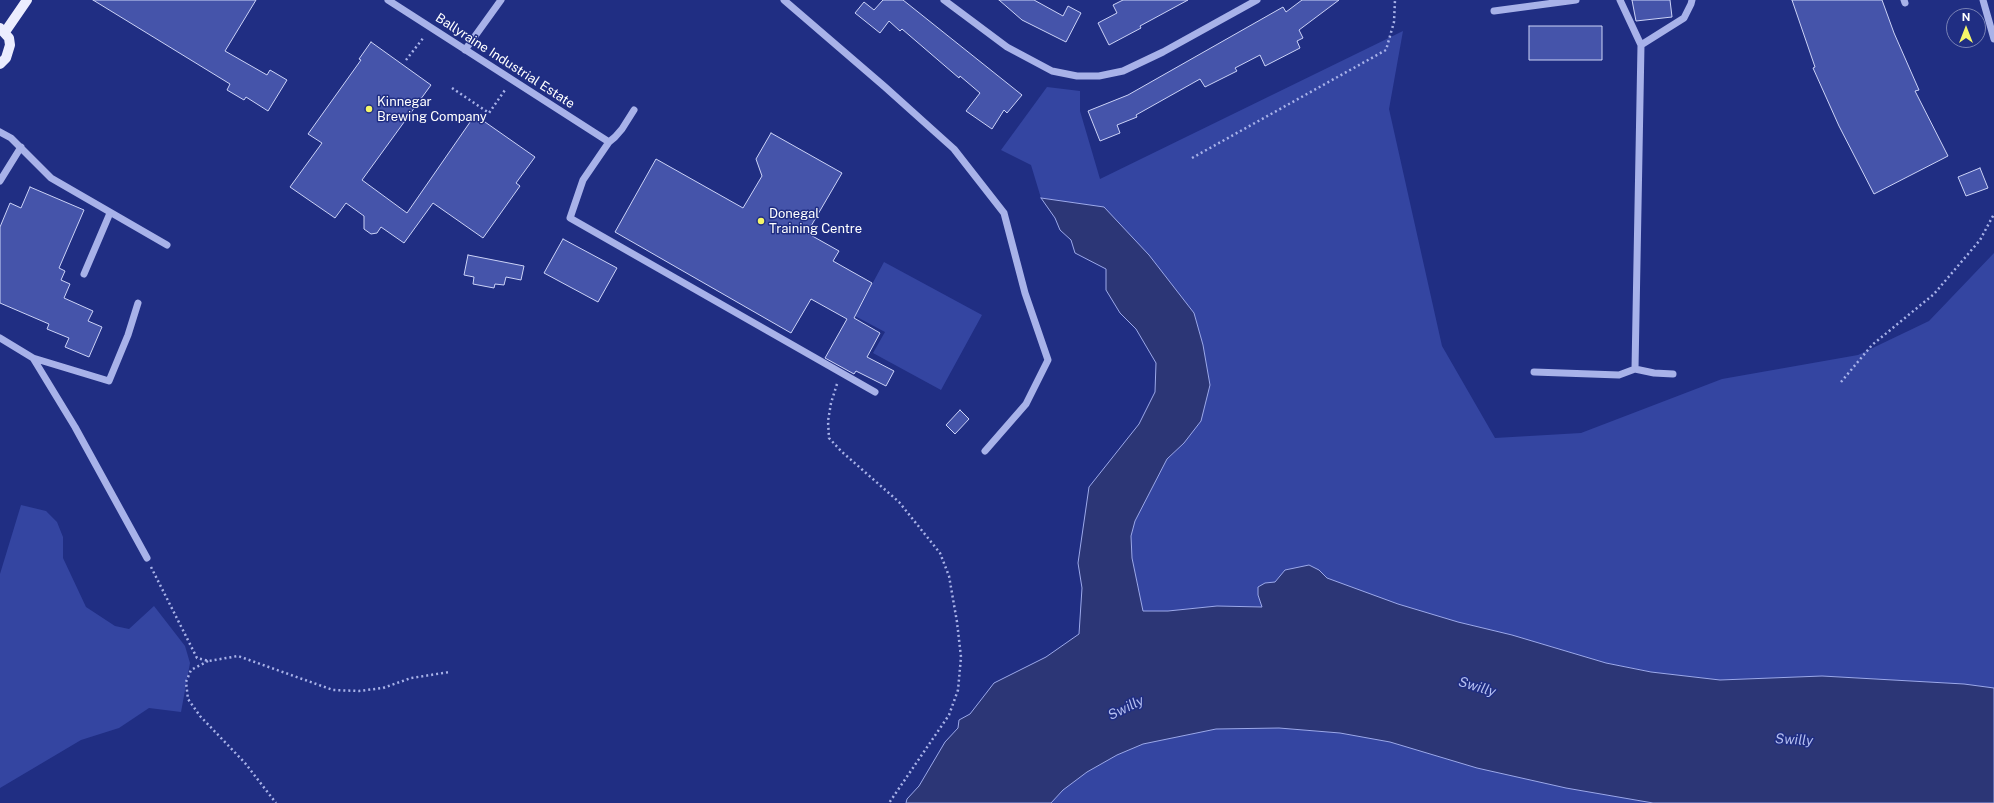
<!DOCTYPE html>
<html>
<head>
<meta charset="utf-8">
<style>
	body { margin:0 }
	#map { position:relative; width:1994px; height:803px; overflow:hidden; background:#202e83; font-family:"Public Sans",sans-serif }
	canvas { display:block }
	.north { position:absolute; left:1946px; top:8px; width:40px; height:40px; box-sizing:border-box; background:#202e83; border:1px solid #7982b5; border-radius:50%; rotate:0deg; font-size:11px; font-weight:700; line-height:16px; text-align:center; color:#fff }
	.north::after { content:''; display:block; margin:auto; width:14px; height:18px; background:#f5f669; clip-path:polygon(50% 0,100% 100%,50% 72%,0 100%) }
</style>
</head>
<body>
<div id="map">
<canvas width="1994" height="803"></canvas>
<div class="north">N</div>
</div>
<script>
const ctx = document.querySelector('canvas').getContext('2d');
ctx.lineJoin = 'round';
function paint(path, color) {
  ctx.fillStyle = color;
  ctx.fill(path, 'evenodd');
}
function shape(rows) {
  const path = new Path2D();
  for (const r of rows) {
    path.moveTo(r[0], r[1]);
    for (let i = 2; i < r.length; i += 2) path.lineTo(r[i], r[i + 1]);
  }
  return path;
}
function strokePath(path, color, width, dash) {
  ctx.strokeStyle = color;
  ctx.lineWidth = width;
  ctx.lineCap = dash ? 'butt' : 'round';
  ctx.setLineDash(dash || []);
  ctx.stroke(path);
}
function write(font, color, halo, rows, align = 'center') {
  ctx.font = font + ' "Public Sans",sans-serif';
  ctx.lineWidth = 3;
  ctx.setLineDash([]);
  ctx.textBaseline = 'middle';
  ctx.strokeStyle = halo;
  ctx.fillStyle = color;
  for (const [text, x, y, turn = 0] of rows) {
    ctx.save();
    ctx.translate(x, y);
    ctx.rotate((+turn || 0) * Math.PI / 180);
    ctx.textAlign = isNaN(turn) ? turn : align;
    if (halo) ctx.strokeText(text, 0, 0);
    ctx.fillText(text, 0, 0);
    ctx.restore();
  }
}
paint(shape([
	[1403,31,1389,109,1442,346,1495,438,1581,433,1722,379,1858,355,1929,321,1994,253,1994,688,1964,684,1822,676,1720,680,1651,672,1606,663,1512,635,1458,622,1398,604,1340,584,1327,578,1319,570,1285,570,1275,582,1265,583,1258,595,1262,607,1217,606,1168,611,1143,611,1132,558,1131,536,1135,521,1167,459,1184,443,1210,385,1203,345,1194,313,1149,255,1055,200,1041,198,1031,165,1001,150,1047,87,1080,91,1080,111,1100,179],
	[884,262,982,315,941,390,873,353,885,332,855,316],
	[21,505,46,511,57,522,63,537,63,558,86,607,115,626,129,629,154,606,185,646,190,663,181,712,149,708,119,728,81,740,0,788,0,574],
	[1279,728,1340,733,1390,742,1477,768,1566,788,1654,803,1051,803,1063,790,1087,772,1117,755,1143,744,1216,729]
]), '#3445a1');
const water = shape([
	[1041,198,1104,207,1149,255,1194,313,1203,345,1210,385,1201,421,1184,443,1167,459,1135,521,1131,536,1132,558,1143,611,1168,611,1217,606,1262,607,1258,595,1258,587,1265,583,1275,582,1285,570,1309,565,1319,570,1327,578,1398,604,1458,622,1512,635,1606,663,1651,672,1720,680,1822,676,1964,684,1994,688,1994,803,1653,803,1566,788,1477,768,1390,742,1340,733,1279,728,1216,729,1143,744,1117,755,1087,772,1063,790,1051,803,906,803,907,799,919,786,945,742,958,728,959,720,970,714,994,683,1046,657,1079,634,1082,588,1078,563,1089,487,1139,424,1155,392,1156,363,1136,329,1120,313,1106,290,1106,269,1075,253,1071,240,1060,230,1055,218,1041,198]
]);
paint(water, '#2c3676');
strokePath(water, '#9ca9ea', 1);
const building = shape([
	[93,0,256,0,225,51,267,75,270,70,287,80,268,111,246,97,244,100,227,90,230,84,93,0],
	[883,0,903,0,1022,95,1007,113,1004,110,992,129,966,111,980,93,960,76,959,78,902,29,900,31,889,21,880,33,855,13,864,2,874,10,883,0],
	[999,0,1034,0,1063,16,1068,6,1081,13,1066,42,1022,20,999,0],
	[1123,0,1188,0,1140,26,1141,28,1109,45,1098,23,1117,13,1113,5,1123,0],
	[1302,0,1339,0,1299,30,1303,38,1297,41,1300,48,1265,66,1260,55,1235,68,1237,71,1205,87,1200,79,1136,115,1137,117,1117,125,1120,133,1100,141,1088,111,1128,95,1283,7,1286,12,1302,0],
	[1632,0,1670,0,1672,17,1636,21,1632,0],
	[1792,0,1882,0,1894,33,1919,90,1915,91,1948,156,1874,194,1839,126,1813,68,1815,67,1792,0],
	[1529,26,1602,26,1602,60,1529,60,1529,26],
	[371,42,431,85,362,180,407,213,475,115,535,157,516,183,520,186,483,238,433,203,404,243,381,227,377,233,371,234,364,229,364,216,346,203,335,218,290,187,322,143,308,134,361,60,359,59,371,42],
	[771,133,842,173,807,233,839,251,833,261,872,283,854,318,880,333,867,357,894,371,886,386,856,371,854,374,825,358,847,319,811,299,791,333,615,232,656,159,743,208,762,176,756,159,771,133],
	[1980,168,1988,188,1966,196,1958,177,1980,168],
	[30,187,84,210,59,268,65,271,61,280,70,284,64,298,93,311,88,321,102,327,89,357,65,347,69,338,47,329,49,324,0,303,0,227,10,203,21,208,30,187],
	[563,239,617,268,598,302,544,273,563,239],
	[468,255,524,266,521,280,506,277,504,285,495,284,494,288,473,284,474,277,464,275,468,255],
	[960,410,969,419,955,434,946,425,960,410]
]);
paint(building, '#4554aa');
strokePath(building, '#ccd3f7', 1);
strokePath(shape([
	[406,60,424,37],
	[452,88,489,113,505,90],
	[1192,158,1386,50,1394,22,1395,0],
	[1841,382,1872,345,1934,294,1980,240,1994,214],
	[837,384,831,403,828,421,829,438,841,451,899,502,940,553,949,576,957,622,961,657,958,690,949,715,889,803],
	[151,567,197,658,209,661,238,656,333,690,359,691,383,688,411,678,450,672],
	[208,661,191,670,186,682,188,699,200,716,245,763,276,803]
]), '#a8b2e9', 2.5, [2, 3]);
strokePath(shape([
	[388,0,609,142],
	[784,0,885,87,954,149,1004,213,1025,293,1048,360,1026,404,985,451],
	[944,0,1007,47,1052,71,1077,76,1099,76,1123,71,1163,52,1257,0],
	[1620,0,1641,45,1635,369],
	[1904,0,1905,3],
	[1983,0,1994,39],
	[1494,11,1576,0],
	[1641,45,1684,18,1691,4,1692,0],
	[465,50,501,0],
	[634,110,622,129,615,137,609,142,583,180,570,218,875,392],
	[0,132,11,138,51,178,167,245],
	[0,181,21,147],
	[84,274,110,213],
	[0,338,33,358,75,427,147,558],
	[33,358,109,381,128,335,138,303],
	[1534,372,1619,375,1635,369,1654,373,1673,374]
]), '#a8b2e9', 7);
strokePath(shape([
	[0,28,9,38,10,45,6,58,0,64],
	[5,32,27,0]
]), '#ebedfe', 10);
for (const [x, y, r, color] of [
	[369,109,4,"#f5f669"],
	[761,221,4,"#f5f669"]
]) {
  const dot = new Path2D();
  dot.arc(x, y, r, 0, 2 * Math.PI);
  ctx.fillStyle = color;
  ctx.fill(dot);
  strokePath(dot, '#202e83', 1.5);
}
write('13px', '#fff', '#202e83', [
	["Ballyraine Industrial Estate",505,61,33]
]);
write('13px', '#fff', '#202e83', [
	["Kinnegar",377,102],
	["Brewing Company",377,117],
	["Donegal",769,214],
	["Training Centre",769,229]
], 'left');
write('italic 14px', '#b3bdf0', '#202e83', [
	["Swilly",1477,687,17],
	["Swilly",1126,708,-26],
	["Swilly",1794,740,3]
]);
</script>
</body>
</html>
